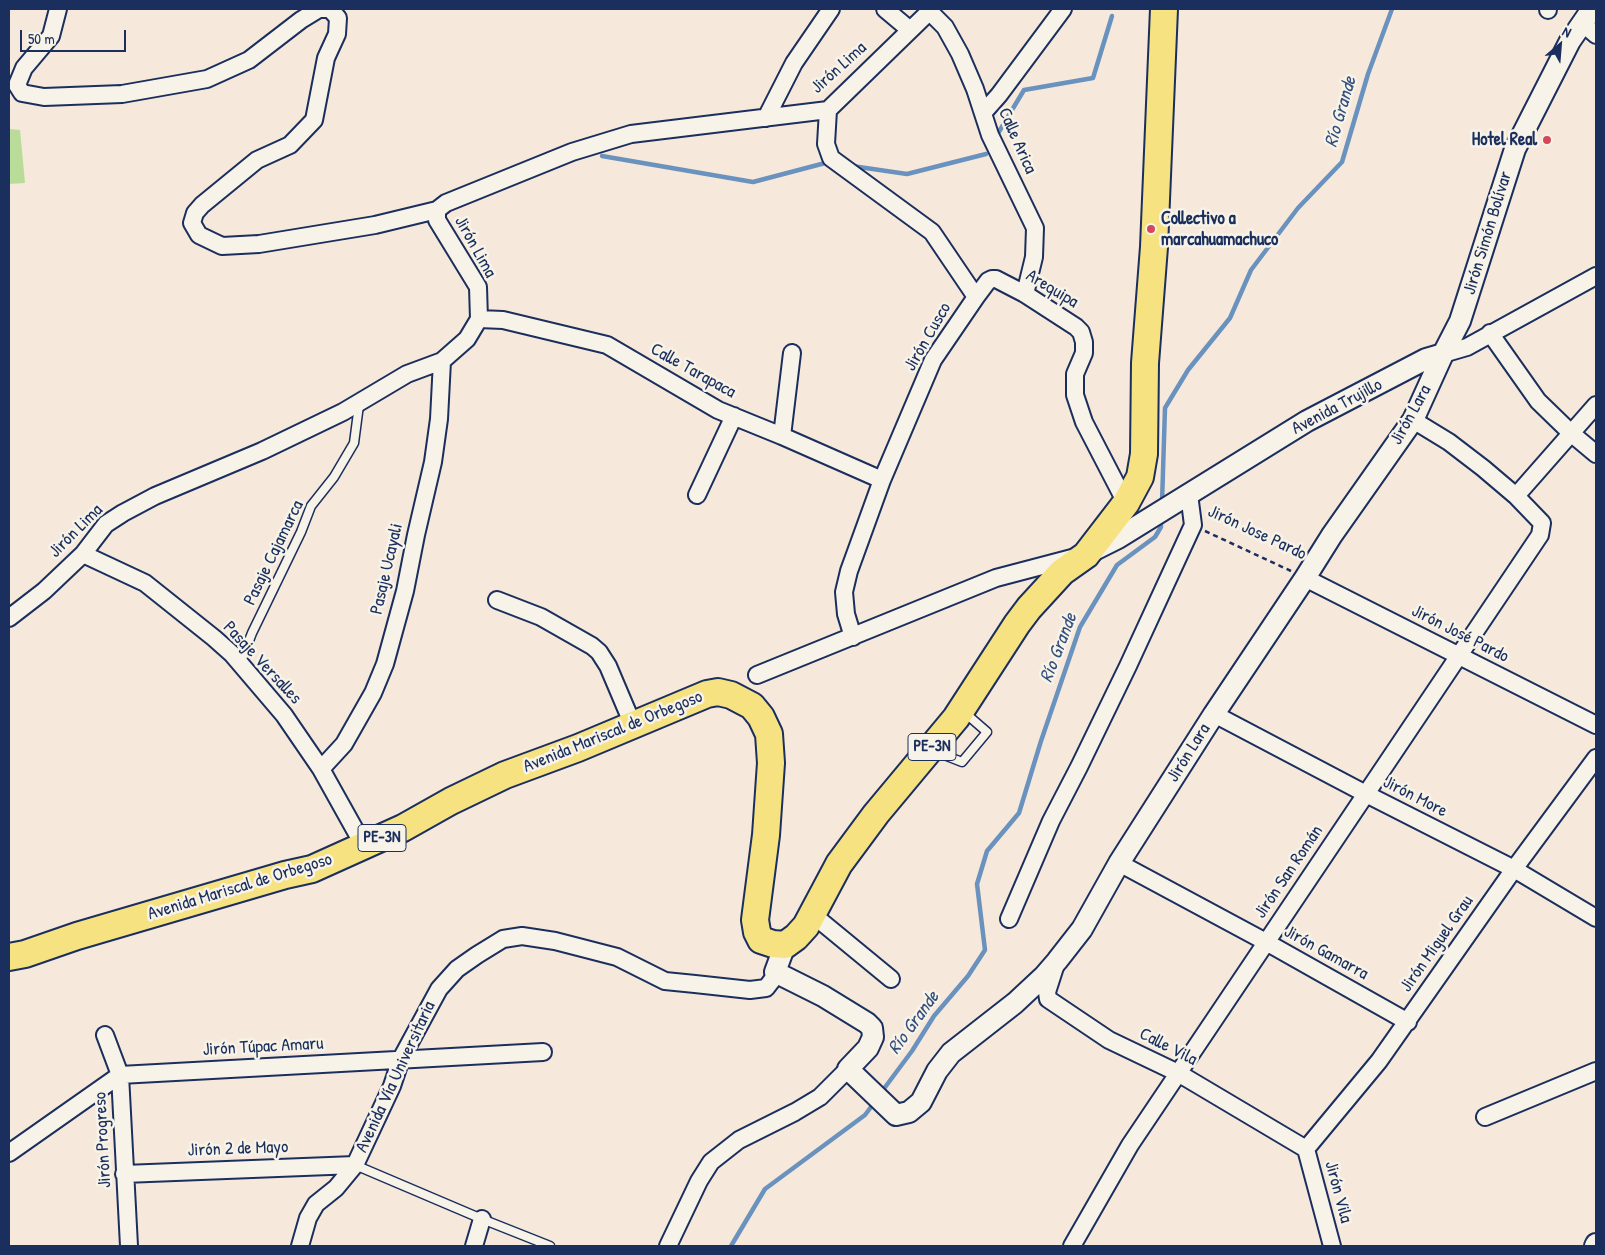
<!DOCTYPE html>
<html>
<head>
<meta charset="utf-8">
<style>
	body { margin:0 }
	#map { position:relative; width:1605px; height:1255px; overflow:hidden; background:#f6e8da; font-family:"Patrick Hand",sans-serif }
	canvas { display:block }
	.frame { position:absolute; inset:0; border:10px solid #1b2f5e; pointer-events:none }
	.north { position:absolute; left:1535px; top:20px; width:50px; height:50px; -webkit-text-stroke:4px #f7f3e8; paint-order:stroke; rotate:27deg; font-size:14px; font-weight:700; line-height:20px; text-align:center; color:#1b2f5e }
	.north::after { content:''; display:block; margin:auto; width:18px; height:22px; background:#1b2f5e; clip-path:polygon(50% 0,100% 100%,50% 72%,0 100%) }
	.scale { position:absolute; left:20px; top:30px; width:106px; height:22px; box-sizing:border-box; border:2px solid #1b2f5e; border-top:0; padding-left:6px; font-size:15px; line-height:18px; white-space:nowrap; color:#1b2f5e; -webkit-text-stroke:4px #f7f3e8; paint-order:stroke }
</style>
</head>
<body>
<div id="map">
<canvas width="1605" height="1255"></canvas>
<div class="frame"></div>
<div class="north">N</div>
<div class="scale">50 m</div>
</div>
<script>
const ctx = document.querySelector('canvas').getContext('2d');
ctx.lineJoin = 'round';
function paint(path, color) {
  ctx.fillStyle = color;
  ctx.fill(path, 'evenodd');
}
function shape(rows) {
  const path = new Path2D();
  for (const r of rows) {
    path.moveTo(r[0], r[1]);
    for (let i = 2; i < r.length; i += 2) path.lineTo(r[i], r[i + 1]);
  }
  return path;
}
function strokePath(path, color, width, dash) {
  ctx.strokeStyle = color;
  ctx.lineWidth = width;
  ctx.lineCap = dash ? 'butt' : 'round';
  ctx.setLineDash(dash || []);
  ctx.stroke(path);
}
function write(font, color, halo, rows, align = 'center') {
  ctx.font = font + ' "Patrick Hand",sans-serif';
  ctx.lineWidth = 5;
  ctx.setLineDash([]);
  ctx.textBaseline = 'middle';
  ctx.strokeStyle = halo;
  ctx.fillStyle = color;
  for (const [text, x, y, turn = 0] of rows) {
    ctx.save();
    ctx.translate(x, y);
    ctx.rotate((+turn || 0) * Math.PI / 180);
    ctx.textAlign = isNaN(turn) ? turn : align;
    if (halo) ctx.strokeText(text, 0, 0);
    ctx.fillText(text, 0, 0);
    ctx.restore();
  }
}
paint(shape([
	[9,129,20,130,25,183,9,184]
]), '#b9dd98');
strokePath(shape([
	[997,135,1024,90,1093,78,1112,16],
	[602,156,753,182,829,162],
	[852,166,907,174,986,154],
	[1162,503,1165,408,1188,370,1230,318,1251,270,1298,208,1342,162,1368,74,1392,9],
	[880,1094,912,1051,934,1016,968,976,985,950,977,884,987,851,1019,813,1041,741,1080,627,1117,565,1155,537,1161,527,1161,518],
	[731,1246,765,1189,865,1115,874,1103]
]), '#6a92be', 4.5);
const service = shape([
	[240,664,252,633,301,532,311,506,334,477,354,443,359,405],
	[934,751,962,762,987,732,964,712],
	[355,1165,482,1219,550,1246]
]);
const minor = shape([
	[58,9,51,36,24,68,17,85,22,93,44,97,122,94,207,79,249,60,301,20,319,9,330,9,338,18,337,34,326,58,314,120,290,145,257,160,202,205,195,213,192,223,199,235,222,246,259,244,375,225,437,210],
	[885,9,910,30],
	[1548,10,1548,9],
	[930,12,945,27,960,54,975,89,990,135,1035,228,1034,257,1025,294],
	[1582,23,1596,35],
	[828,110,826,144,831,158,932,232,976,297],
	[983,113,999,95,1063,9],
	[766,118,794,63,831,9],
	[479,319,503,320,607,345,718,410,782,436,882,480],
	[1490,333,1538,401,1572,434,1596,454],
	[1443,354,1467,347,1596,276],
	[782,436,792,353],
	[697,495,734,416],
	[1516,496,1596,405],
	[83,554,145,583,214,638,232,654,284,715,321,769,364,846],
	[1305,578,1596,725],
	[497,600,541,617,592,646,599,652,608,666,633,725],
	[9,618,44,591,83,554,106,524,123,513,155,496,262,451,343,412,407,374,442,361,467,339,479,319,478,287,437,220,437,210,446,203,572,152,631,134,828,110,932,9],
	[853,637,846,614,844,592,849,571,882,480,933,360,976,297,988,281,992,279,996,279,1025,294,1076,327,1081,332,1084,342,1084,353,1075,374,1075,395,1084,422,1126,503],
	[757,675,996,578,1072,558],
	[1214,714,1366,794,1514,869,1596,918],
	[321,769,344,744,373,693,385,664,405,591,416,535,433,462,439,419,442,361],
	[1119,863,1266,942,1408,1022],
	[812,914,891,979],
	[1009,919,1051,821,1079,767,1128,666,1193,525,1189,494],
	[1056,964,1047,992,1048,999,1109,1040,1178,1073,1306,1149],
	[105,1035,120,1075,129,1246],
	[1485,1117,1596,1071],
	[1306,1149,1379,1061,1514,869,1596,758],
	[1306,1149,1332,1246],
	[9,1153,120,1075,543,1052],
	[124,1174,355,1165],
	[300,1246,308,1218,316,1204,336,1188,355,1165,392,1086,401,1059,439,989,457,969,477,955,503,939,522,936,555,941,617,957,665,981,695,984,750,990,766,988,773,979,775,972],
	[474,1246,482,1219],
	[668,1246,699,1181,711,1162,739,1140,795,1112,820,1097,848,1069],
	[1072,1246,1130,1145,1540,535,1542,523,1516,496,1483,468,1449,442,1413,420]
]);
const tertiary = shape([
	[1090,552,1118,538,1307,421,1426,359,1443,354],
	[785,945,775,972,823,996,867,1023,872,1028,873,1037,868,1048,848,1069,896,1115,909,1112,921,1102,937,1071,951,1053,1015,1003,1044,976,1057,961,1082,929,1119,863,1214,714,1305,578,1332,535,1413,420,1443,354,1460,321,1515,149,1570,41,1592,9],
	[1595,1246,1596,1244]
]);
const trunk = shape([
	[9,957,25,954,77,936,285,875,312,869,403,828,451,801,505,775,578,748,707,694,718,692,731,695,752,706,761,717,769,734,771,763,766,835,755,920,757,932,761,940,773,944,785,945,796,937,806,926,839,864,876,814,956,718,1017,624,1029,608,1062,572,1086,555,1126,503,1140,477,1144,454,1145,363,1154,247,1164,9]
]);
strokePath(service, '#1b2f5e', 11);
strokePath(minor, '#1b2f5e', 20);
strokePath(tertiary, '#1b2f5e', 24);
strokePath(trunk, '#1b2f5e', 30);
strokePath(shape([
	[1205,531,1291,571]
]), '#1b2f5e', 2.5, [5, 4]);
strokePath(service, '#f7f3e8', 8);
strokePath(minor, '#f7f3e8', 16);
strokePath(tertiary, '#f7f3e8', 20);
strokePath(trunk, '#f7e281', 26);
for (const [x, y, r, color] of [
	[1547,140,5,"#d1495b"],
	[1151,229,5,"#d1495b"]
]) {
  const dot = new Path2D();
  dot.arc(x, y, r, 0, 2 * Math.PI);
  ctx.fillStyle = color;
  ctx.fill(dot);
  strokePath(dot, '#f7f3e8', 2);
}
for (const [x, y, w] of [
	[932,747,48],
	[382,838,48]
]) {
  const box = new Path2D();
  box.roundRect(x - w / 2, y - 13.5, w, 27, 4);
  ctx.fillStyle = '#f7f3e8';
  ctx.fill(box);
  strokePath(box, '#1b2f5e', 1);
}
write('bold 16px', '#1b2f5e', null, [
	["PE-3N",932,747],
	["PE-3N",382,838]
]);
write('18px', '#1b2f5e', '#f7f3e8', [
	["Jirón Lima",839,68,-42],
	["Calle Arica",1017,141,66],
	["Jirón Simón Bolívar",1488,233,-73],
	["Jirón Lima",475,247,61],
	["Arequipa",1052,289,31],
	["Jirón Cusco",928,337,-60],
	["Calle Tarapaca",693,371,29],
	["Avenida Trujillo",1337,407,-28],
	["Jirón Lara",1411,415,-61],
	["Jirón Lima",76,531,-45],
	["Jirón Jose Pardo",1257,533,25],
	["Pasaje Cajamarca",274,553,-64],
	["Pasaje Ucayali",387,569,-77],
	["Jirón José Pardo",1460,634,27],
	["Pasaje Versalles",262,663,47],
	["Avenida Mariscal de Orbegoso",613,732,-22],
	["Jirón Lara",1189,753,-58],
	["Jirón More",1415,797,27],
	["Jirón San Román",1289,872,-56],
	["Avenida Mariscal de Orbegoso",240,887,-17],
	["Jirón Miguel Grau",1437,944,-55],
	["Jirón Gamarra",1326,953,29],
	["Jirón Túpac Amaru",263,1047,-3],
	["Calle Vila",1168,1047,27],
	["Avenida Vía Universitaria",396,1077,-65],
	["Jirón Progreso",103,1140,-93],
	["Jirón 2 de Mayo",238,1149,-2],
	["Jirón Vila",1338,1192,75]
]);
write('bold 18px', '#1b2f5e', '#f7f3e8', [
	["Hotel Real",1537,140],
	["Collectivo a",1161,219,"left"],
	["marcahuamachuco",1161,240,"left"]
], 'right');
write('italic 19px', '#35507e', '#f7f3e8', [
	["Río Grande",1341,112,-74],
	["Río Grande",1059,648,-69],
	["Río Grande",914,1023,-54]
]);
</script>
</body>
</html>
